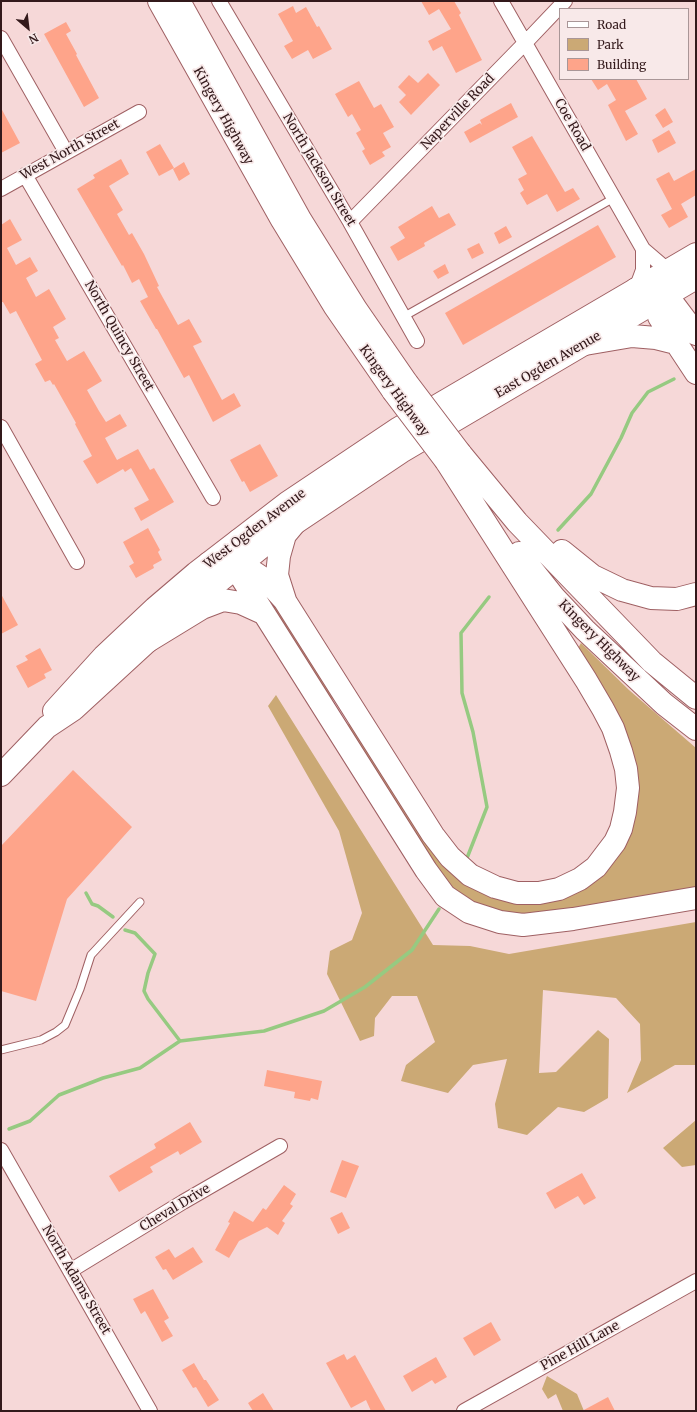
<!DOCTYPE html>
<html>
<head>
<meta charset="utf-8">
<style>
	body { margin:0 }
	#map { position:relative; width:697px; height:1412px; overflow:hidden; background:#f6d8d8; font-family:Merriweather,serif }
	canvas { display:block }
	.frame { position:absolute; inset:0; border:2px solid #33191b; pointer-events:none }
	.legend { position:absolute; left:559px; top:8px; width:130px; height:72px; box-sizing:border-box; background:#f8e9e9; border:1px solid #a99697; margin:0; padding:5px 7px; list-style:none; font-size:12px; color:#33191b }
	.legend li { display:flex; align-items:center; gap:8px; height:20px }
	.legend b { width:20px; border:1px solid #a99697 }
	.north { position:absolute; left:8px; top:8px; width:40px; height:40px; -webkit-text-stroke:3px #f8e9e9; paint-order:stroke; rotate:152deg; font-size:11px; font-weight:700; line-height:16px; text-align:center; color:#33191b }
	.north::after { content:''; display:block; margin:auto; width:14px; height:18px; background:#33191b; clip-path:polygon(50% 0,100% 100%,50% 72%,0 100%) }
</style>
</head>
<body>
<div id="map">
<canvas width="697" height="1412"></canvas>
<div class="frame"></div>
<ul class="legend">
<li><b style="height:5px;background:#fff"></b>Road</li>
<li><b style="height:11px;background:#cba975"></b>Park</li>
<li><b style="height:11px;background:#fea48a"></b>Building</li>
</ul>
<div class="north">N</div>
</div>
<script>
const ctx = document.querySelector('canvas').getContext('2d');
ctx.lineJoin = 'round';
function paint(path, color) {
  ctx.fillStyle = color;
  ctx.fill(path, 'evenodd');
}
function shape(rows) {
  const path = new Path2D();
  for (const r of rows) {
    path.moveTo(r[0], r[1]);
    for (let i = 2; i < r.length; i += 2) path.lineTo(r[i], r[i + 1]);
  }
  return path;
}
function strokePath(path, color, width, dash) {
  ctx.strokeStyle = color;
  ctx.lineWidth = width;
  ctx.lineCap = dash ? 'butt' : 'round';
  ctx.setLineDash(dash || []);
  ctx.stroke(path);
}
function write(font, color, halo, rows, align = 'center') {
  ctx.font = font + ' Merriweather,serif';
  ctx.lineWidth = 3.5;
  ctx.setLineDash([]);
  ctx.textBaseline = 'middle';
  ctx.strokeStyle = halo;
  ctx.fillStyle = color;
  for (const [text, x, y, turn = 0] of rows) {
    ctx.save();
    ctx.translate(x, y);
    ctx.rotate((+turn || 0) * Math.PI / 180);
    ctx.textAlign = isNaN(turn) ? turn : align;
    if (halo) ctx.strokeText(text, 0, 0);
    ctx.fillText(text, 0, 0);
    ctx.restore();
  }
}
paint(shape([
	[266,592,335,700,326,698,263,596],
	[581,643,629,690,696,748,696,888,526,917,478,906,445,884,345,727,351,722,444,866,562,897,634,810,577,650],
	[276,695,433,945,470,946,509,954,696,922,696,1065,675,1065,627,1093,641,1060,640,1024,616,998,543,990,539,1073,556,1072,598,1030,609,1039,608,1098,584,1112,558,1107,527,1135,498,1128,495,1104,507,1059,473,1065,448,1093,401,1081,406,1065,435,1042,417,996,392,996,375,1018,374,1036,360,1041,327,974,330,951,352,940,362,913,339,831,268,706],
	[696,1120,696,1165,682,1167,663,1148],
	[547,1376,577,1394,584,1411,563,1411,556,1394,548,1399,542,1389]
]), '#cba975');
strokePath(shape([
	[558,530,591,494,621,438,632,413,648,392,674,379],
	[467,858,487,807,473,732,462,693,461,633,489,597],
	[86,893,92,904,98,906,113,917],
	[125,930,135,933,155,954,148,973,144,991,148,999,180,1041],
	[9,1129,30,1121,59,1095,103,1078,140,1068,180,1041,264,1031,324,1011,365,987,412,950,439,909]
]), '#96ca81', 3.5);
paint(shape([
	[421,1,454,1,461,13,459,15,482,60,456,73,442,46,433,51,428,41,451,29,439,9,429,15],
	[293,6,296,13,306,7,317,27,319,26,332,49,313,59,308,50,292,59,284,46,293,41,278,14],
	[66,22,71,31,66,34,77,54,76,55,99,98,84,107,44,34],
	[428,73,440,85,411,115,399,102,406,95,398,87,409,75,418,83],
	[591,79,636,79,647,99,625,111,638,134,626,141,608,105,616,100,607,84,598,90],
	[359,81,374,108,381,104,394,127,383,133,391,147,382,152,385,156,370,165,362,151,365,149,356,133,361,130,352,114,348,117,335,94],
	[511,103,518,117,470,143,464,132,480,123,482,125,480,120],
	[1,108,20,143,1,153],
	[665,108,673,122,663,128,655,115],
	[669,130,676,143,658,153,652,140],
	[532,136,565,192,573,188,580,199,557,212,547,194,527,205,520,193,524,190,518,179,527,174,512,147],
	[160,144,174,168,159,176,146,152],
	[121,159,129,174,109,186,123,210,117,214,129,235,132,233,144,254,159,286,157,287,178,325,189,319,202,342,193,346,222,400,234,393,241,406,213,422,189,375,184,378,157,329,156,329,140,301,148,297,139,279,132,283,123,265,122,266,77,189,95,178,93,175],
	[184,162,190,174,179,181,173,169],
	[696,169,696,195,681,204,688,217,669,228,661,215,672,209,656,179,669,172,674,181],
	[432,206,439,218,449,213,456,225,424,243,425,246,398,261,390,247,405,238,398,227],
	[10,219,22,240,7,248,16,265,30,257,38,271,26,278,36,297,49,289,66,319,53,327,59,338,55,340,67,361,84,351,102,381,87,390,99,411,106,422,120,414,127,426,105,438,117,460,138,449,150,470,154,468,174,502,141,521,134,508,149,500,131,468,125,472,123,469,97,484,83,461,92,456,75,424,76,423,54,384,53,385,50,380,45,382,35,364,42,360,16,311,10,314,3,302,1,302,1,225],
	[598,225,616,257,463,345,445,313],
	[506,226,512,237,499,244,494,233],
	[479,243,484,253,472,259,467,249],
	[445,264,449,273,438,279,433,271],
	[260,444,278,476,250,492,244,481,242,482,230,460],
	[148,528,160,550,158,552,162,560,153,565,154,568,136,578,129,566,134,563,123,542],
	[1,594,18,625,1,634],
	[40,648,52,670,44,674,46,678,28,688,16,666,28,660,25,656],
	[73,770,132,827,67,899,36,1001,1,991,1,846],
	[267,1070,322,1081,318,1100,311,1098,310,1101,294,1098,295,1092,264,1086],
	[190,1122,202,1142,180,1155,178,1151,150,1167,153,1172,119,1192,109,1176,156,1148,154,1144],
	[342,1160,359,1166,346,1198,330,1192],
	[582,1173,596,1198,584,1205,578,1196,555,1209,546,1193],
	[284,1185,296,1194,290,1204,293,1206,282,1221,285,1223,278,1235,267,1227,239,1241,229,1258,215,1250,230,1223,228,1222,234,1211,253,1222,263,1208,266,1210],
	[342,1212,350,1228,338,1234,330,1218],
	[193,1247,203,1262,173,1280,166,1269,163,1270,155,1257,169,1249,175,1258],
	[153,1289,169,1318,164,1321,173,1336,162,1342,145,1311,141,1314,133,1299],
	[491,1322,501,1340,474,1356,463,1338],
	[344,1354,347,1360,355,1355,386,1411,371,1411,366,1400,351,1408,326,1363],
	[436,1357,447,1377,435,1384,432,1380,412,1392,403,1376],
	[194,1363,204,1380,206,1380,219,1400,208,1407,196,1387,193,1388,182,1370],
	[263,1393,274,1411,253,1411,248,1403],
	[608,1397,615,1411,582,1411]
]), '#fea48a');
const service = shape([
	[403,317,614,198],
	[1,1050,41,1040,56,1032,65,1025,80,989,91,955,140,902]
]);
const minor = shape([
	[219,1,350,222,417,341],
	[501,1,643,249,664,267,670,269],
	[1,38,66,152],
	[25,175,213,498],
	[1,189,139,112],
	[350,222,525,43,565,1],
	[636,289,643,270,643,249],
	[1,427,77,562],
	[1,1150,150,1411],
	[70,1271,183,1202,280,1146],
	[464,1411,696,1281]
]);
const primary = shape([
	[54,711,104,656,155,608,196,573,287,503,399,428,696,254],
	[1,775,47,727,74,709,148,641,191,604,262,547,295,523,401,452,696,278]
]);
const motorway = shape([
	[159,1,282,220,335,307,393,391],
	[179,1,300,219,356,309,407,383],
	[665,272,661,289,659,317,696,373],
	[636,289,645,291,668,301,675,306,696,334],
	[585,344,632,336,656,338,676,343],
	[460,453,517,522,652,662,696,698],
	[239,540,238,558,243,580,426,870,445,896,469,912,500,922,523,925,573,919,696,898],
	[562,551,593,576,622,590,651,598,677,599,696,594],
	[519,553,554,597,585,630,664,704,696,729],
	[209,563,228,564,252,571,267,581,285,601,433,835,450,857,470,875,495,887,517,893,539,893,559,889,580,879,596,867,615,842,621,829,625,812,628,788,626,769,621,751,613,728,603,709,586,680,446,461],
	[285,600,277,575,279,556,285,535,295,523],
	[148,641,202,608,223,600,241,603,263,613]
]);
strokePath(service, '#9f6063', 9);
strokePath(minor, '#9f6063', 16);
strokePath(primary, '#9f6063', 24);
strokePath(motorway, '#9f6063', 24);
strokePath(service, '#fff', 7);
strokePath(minor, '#fff', 14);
strokePath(primary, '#fff', 22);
strokePath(motorway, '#fff', 22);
const motorwayBridge = shape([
	[407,383,460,453],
	[393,391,446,461]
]);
strokePath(motorwayBridge, '#9f6063', 24, []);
strokePath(motorwayBridge, '#fff', 22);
write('13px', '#33191b', '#f8e9e9', [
	["Naperville Road",458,112,-46],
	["Kingery Highway",223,116,61],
	["Coe Road",572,125,60],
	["West North Street",70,150,-29],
	["North Jackson Street",319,170,59],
	["North Quincy Street",119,336,60],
	["East Ogden Avenue",548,365,-30],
	["Kingery Highway",394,391,54],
	["West Ogden Avenue",255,529,-37],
	["Kingery Highway",599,641,45],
	["Cheval Drive",175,1208,-31],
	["North Adams Street",76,1280,60],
	["Pine Hill Lane",580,1346,-29]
]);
</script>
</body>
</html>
